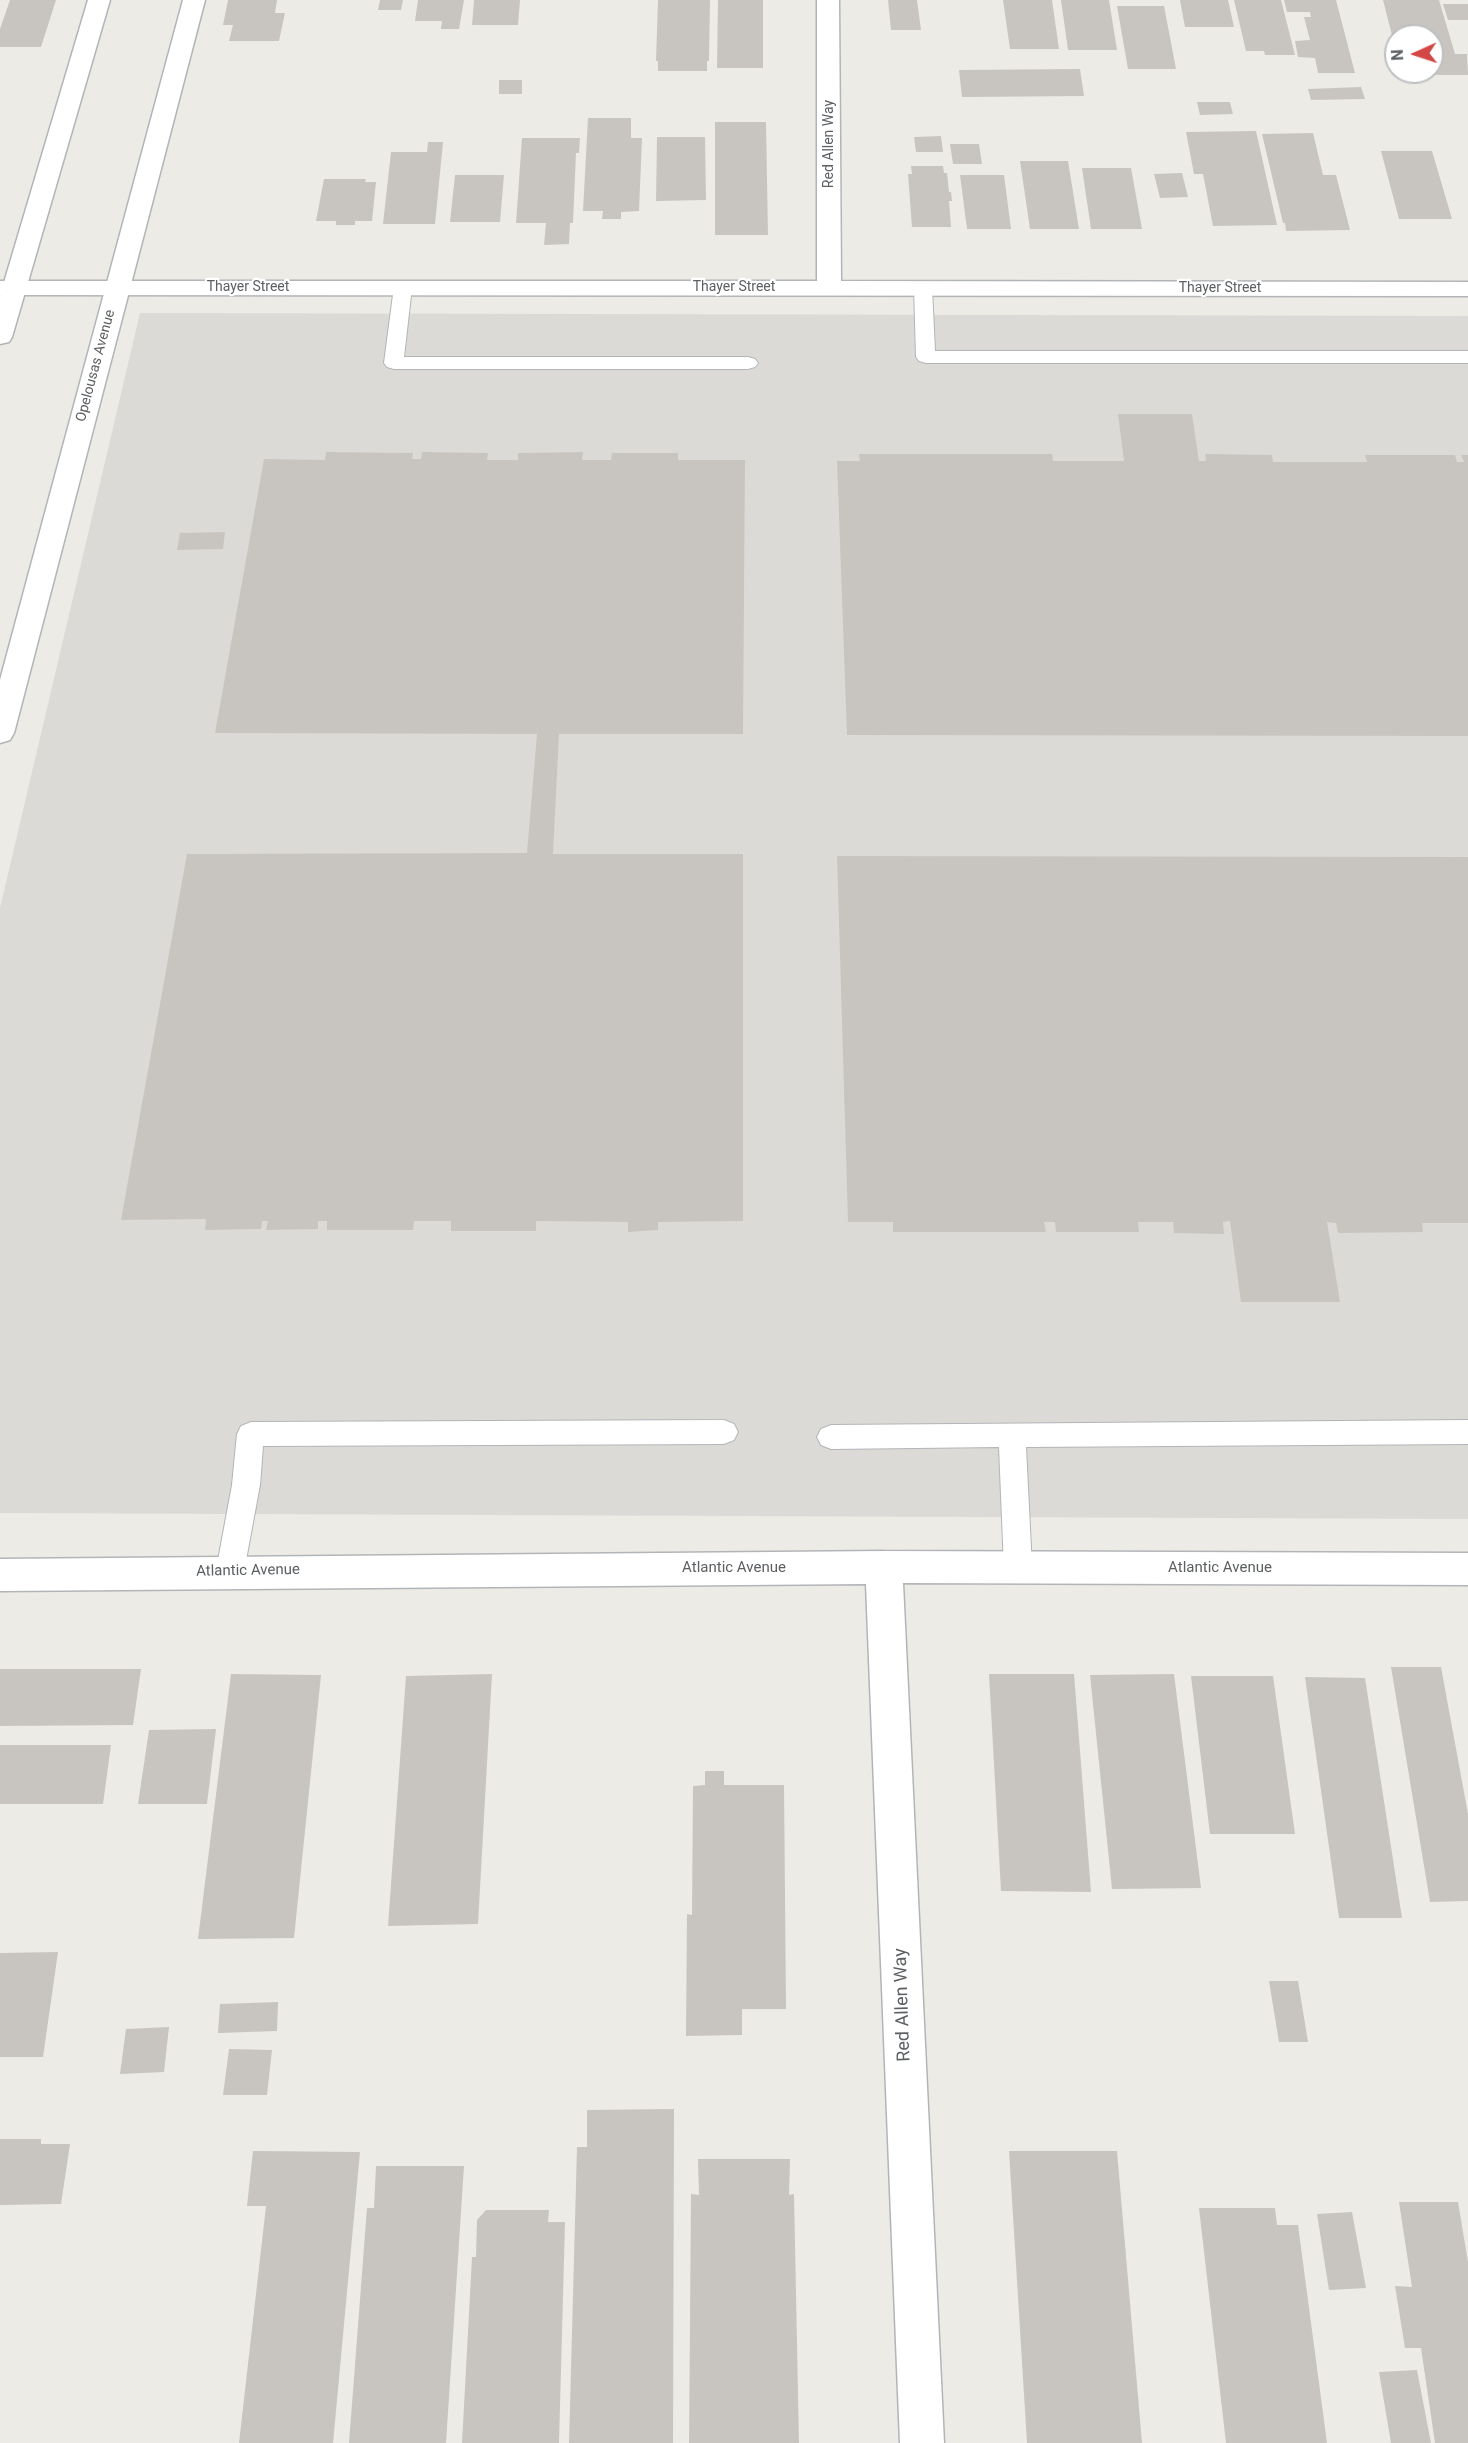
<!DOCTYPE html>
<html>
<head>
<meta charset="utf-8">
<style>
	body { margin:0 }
	#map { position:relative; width:1468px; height:2443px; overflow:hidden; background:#edebe5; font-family:Roboto,sans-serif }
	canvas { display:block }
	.north { position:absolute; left:1384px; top:24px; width:60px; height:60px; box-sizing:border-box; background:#fff; border:2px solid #bebfc1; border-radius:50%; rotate:267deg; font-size:16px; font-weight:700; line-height:24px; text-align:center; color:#5d6063 }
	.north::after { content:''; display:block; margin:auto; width:21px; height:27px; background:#d34745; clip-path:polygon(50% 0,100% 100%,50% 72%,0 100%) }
</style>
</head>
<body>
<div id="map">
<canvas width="1468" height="2443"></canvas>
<div class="north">N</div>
</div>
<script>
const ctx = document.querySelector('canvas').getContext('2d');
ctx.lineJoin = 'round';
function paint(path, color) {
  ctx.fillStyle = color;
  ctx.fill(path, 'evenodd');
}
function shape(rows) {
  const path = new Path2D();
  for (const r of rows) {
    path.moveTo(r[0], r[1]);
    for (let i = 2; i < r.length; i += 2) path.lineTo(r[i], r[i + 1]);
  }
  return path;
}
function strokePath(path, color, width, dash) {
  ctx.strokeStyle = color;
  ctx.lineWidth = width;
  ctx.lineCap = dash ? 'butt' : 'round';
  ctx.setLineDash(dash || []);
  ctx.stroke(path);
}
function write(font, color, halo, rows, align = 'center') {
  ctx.font = font + ' Roboto,sans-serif';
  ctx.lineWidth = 4.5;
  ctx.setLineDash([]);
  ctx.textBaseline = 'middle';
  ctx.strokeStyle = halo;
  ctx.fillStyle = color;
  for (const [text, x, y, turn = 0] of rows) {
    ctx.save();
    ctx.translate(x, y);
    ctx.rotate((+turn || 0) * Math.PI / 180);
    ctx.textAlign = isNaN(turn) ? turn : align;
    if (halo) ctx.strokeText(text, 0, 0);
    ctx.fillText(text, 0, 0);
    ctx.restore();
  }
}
paint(shape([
	[140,313,1468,316,1468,1519,0,1513,0,908]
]), '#dcdad7');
paint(shape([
	[10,0,56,0,41,47,0,47,0,29],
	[228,0,277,0,275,13,285,13,279,41,229,41,233,25,223,25],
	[380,0,403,0,401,10,378,10],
	[418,0,464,0,459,29,441,29,442,21,415,21],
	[474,0,520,0,518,25,472,25],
	[658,0,710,0,709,61,707,61,707,71,658,71,658,61,656,61],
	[718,0,763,0,763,68,717,68],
	[888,0,917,0,921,30,891,30],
	[1003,0,1052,0,1059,49,1010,49],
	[1061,0,1109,0,1117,50,1068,50],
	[1180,0,1228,0,1234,27,1185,27],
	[1234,0,1281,0,1295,55,1265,55,1264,51,1246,51],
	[1284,0,1336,0,1355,73,1318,73,1315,58,1298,57,1295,41,1310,40,1304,17,1311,17,1310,12,1287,12],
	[1383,0,1439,0,1455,54,1467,54,1468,75,1405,75,1404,72,1432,72,1432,36,1396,36,1395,47],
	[1443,4,1468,4,1468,20,1448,20],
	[1117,6,1164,6,1176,69,1128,69],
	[1080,69,1084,96,962,97,959,70],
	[499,80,522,80,522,94,499,94],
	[1361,87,1365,99,1311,100,1308,89],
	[1197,102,1230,102,1233,114,1200,115],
	[588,118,631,118,631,138,642,138,639,211,621,212,621,219,602,219,603,211,583,211],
	[715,122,766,122,768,235,715,235],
	[1256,131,1277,225,1213,226,1203,174,1194,174,1186,132],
	[1313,133,1323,175,1336,175,1350,230,1286,231,1285,223,1283,223,1262,134],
	[941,136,943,152,916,152,914,137],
	[657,137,705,137,706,200,656,201],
	[522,138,580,138,579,153,576,153,573,223,570,223,569,244,544,245,546,223,516,223],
	[428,142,443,142,435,224,383,224,391,152,427,152],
	[950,144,979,144,982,164,953,164],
	[1381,151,1432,151,1452,219,1399,219],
	[1020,161,1068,161,1079,229,1030,229],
	[911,166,943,166,944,173,947,173,949,192,951,192,952,201,949,201,951,227,912,227,908,174,912,174],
	[1082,168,1131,168,1142,229,1091,229],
	[1182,173,1188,197,1160,198,1154,174],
	[455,175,504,175,500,222,450,222],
	[960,175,1004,175,1011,229,967,229],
	[324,179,366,179,365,182,376,182,372,221,355,221,355,225,336,225,336,221,316,221],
	[1118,414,1192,414,1199,461,1206,461,1205,454,1272,455,1273,462,1367,462,1365,455,1455,455,1457,462,1464,462,1461,455,1468,455,1468,736,847,735,837,461,860,461,859,454,1052,454,1053,461,1124,461],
	[326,452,413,453,412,459,421,459,422,452,488,453,487,460,518,460,518,453,583,452,582,460,611,460,612,453,678,453,678,460,745,460,743,734,559,734,553,854,743,854,743,1221,658,1222,658,1230,628,1232,628,1222,536,1221,536,1231,451,1231,451,1221,414,1221,413,1230,327,1230,327,1221,318,1221,318,1229,266,1230,268,1221,262,1221,261,1229,205,1230,206,1219,121,1220,187,854,527,853,537,734,215,733,264,459,325,460],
	[225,532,223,549,177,550,180,533],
	[837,856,1468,857,1468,1223,1422,1223,1423,1232,1338,1233,1336,1223,1327,1222,1340,1302,1241,1302,1230,1221,1223,1222,1224,1234,1174,1233,1173,1222,1138,1222,1139,1232,1056,1232,1055,1222,1044,1222,1046,1232,893,1232,893,1222,848,1222],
	[1391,1667,1441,1667,1468,1814,1468,1901,1430,1902],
	[0,1669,141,1669,133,1725,0,1726],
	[231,1674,321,1675,294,1938,198,1939],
	[492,1674,478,1924,388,1926,406,1676],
	[989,1674,1074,1674,1091,1892,1001,1891],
	[1174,1674,1201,1888,1112,1889,1090,1675],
	[1191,1676,1273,1676,1295,1834,1210,1834],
	[1305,1677,1365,1678,1402,1918,1339,1918],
	[216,1729,207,1804,138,1804,149,1730],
	[0,1745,111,1745,103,1804,0,1804],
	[705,1771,724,1771,724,1785,784,1785,786,2009,742,2009,742,2035,686,2036,687,1914,692,1915,693,1786,705,1785],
	[58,1952,43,2057,0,2057,0,1953],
	[1269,1981,1298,1981,1308,2042,1279,2042],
	[278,2002,277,2031,218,2033,220,2004],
	[169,2027,164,2072,120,2074,126,2029],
	[229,2049,272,2050,267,2095,223,2095],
	[674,2109,673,2443,569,2443,577,2147,587,2147,587,2110],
	[0,2139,41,2139,41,2144,70,2144,61,2204,0,2205],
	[253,2151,360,2152,333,2443,239,2443,266,2206,247,2206],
	[1009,2151,1117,2151,1142,2443,1027,2443],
	[698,2159,790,2159,789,2195,794,2194,799,2443,689,2443,691,2194,699,2195],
	[376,2166,464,2166,446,2443,349,2443,367,2208,374,2208],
	[1399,2202,1458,2202,1468,2262,1468,2443,1435,2443,1421,2348,1405,2348,1395,2286,1412,2287],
	[1199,2208,1275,2208,1277,2225,1298,2225,1327,2443,1226,2443],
	[486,2210,549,2210,548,2222,565,2222,559,2443,462,2443,472,2257,476,2257,477,2220],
	[1352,2212,1366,2288,1329,2290,1317,2214],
	[1417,2370,1431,2443,1391,2443,1379,2372]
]), '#c8c5c1');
const service = shape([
	[403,281,410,283,412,287,404,357,748,357,755,359,758,363,755,367,748,369,394,369,387,367,384,363,394,287,396,283,403,281],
	[923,282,930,284,932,288,935,351,1468,351,1468,363,926,363,919,361,916,357,914,288,916,284,923,282],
	[724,1420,734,1424,738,1432,734,1440,724,1444,263,1446,260,1485,244,1571,240,1580,230,1584,220,1580,216,1571,232,1485,237,1434,241,1426,251,1422,724,1420],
	[1468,1420,1468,1444,1026,1447,1032,1568,1028,1577,1018,1581,1008,1577,1004,1568,999,1447,831,1449,821,1445,817,1437,821,1429,831,1425,1468,1420]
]);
const minor = shape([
	[817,0,839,0,841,281,1468,282,1468,296,0,295,0,281,817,281,817,0],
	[884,1551,1468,1553,1468,1585,903,1583,944,2443,900,2443,866,1584,0,1591,0,1559,884,1551]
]);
const tertiary = shape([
	[88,0,110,0,12,337,9,342,0,344,0,296,88,0],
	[183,0,205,0,14,733,10,740,0,743,0,680,183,0]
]);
strokePath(service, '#b2b5b8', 2);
strokePath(minor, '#b2b5b8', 3);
strokePath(tertiary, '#b2b5b8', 3);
paint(service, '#fff');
paint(minor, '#fff');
paint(tertiary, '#fff');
write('14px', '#5d6063', '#fff', [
	["Red Allen Way",829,144,-90],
	["Thayer Street",248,287],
	["Thayer Street",734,287],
	["Thayer Street",1220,288],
	["Opelousas Avenue",96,366,-75]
]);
write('15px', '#5d6063', '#fff', [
	["Atlantic Avenue",734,1568],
	["Atlantic Avenue",1220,1568],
	["Atlantic Avenue",248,1571,-1]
]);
write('18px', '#5d6063', '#fff', [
	["Red Allen Way",903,2005,-92]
]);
</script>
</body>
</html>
